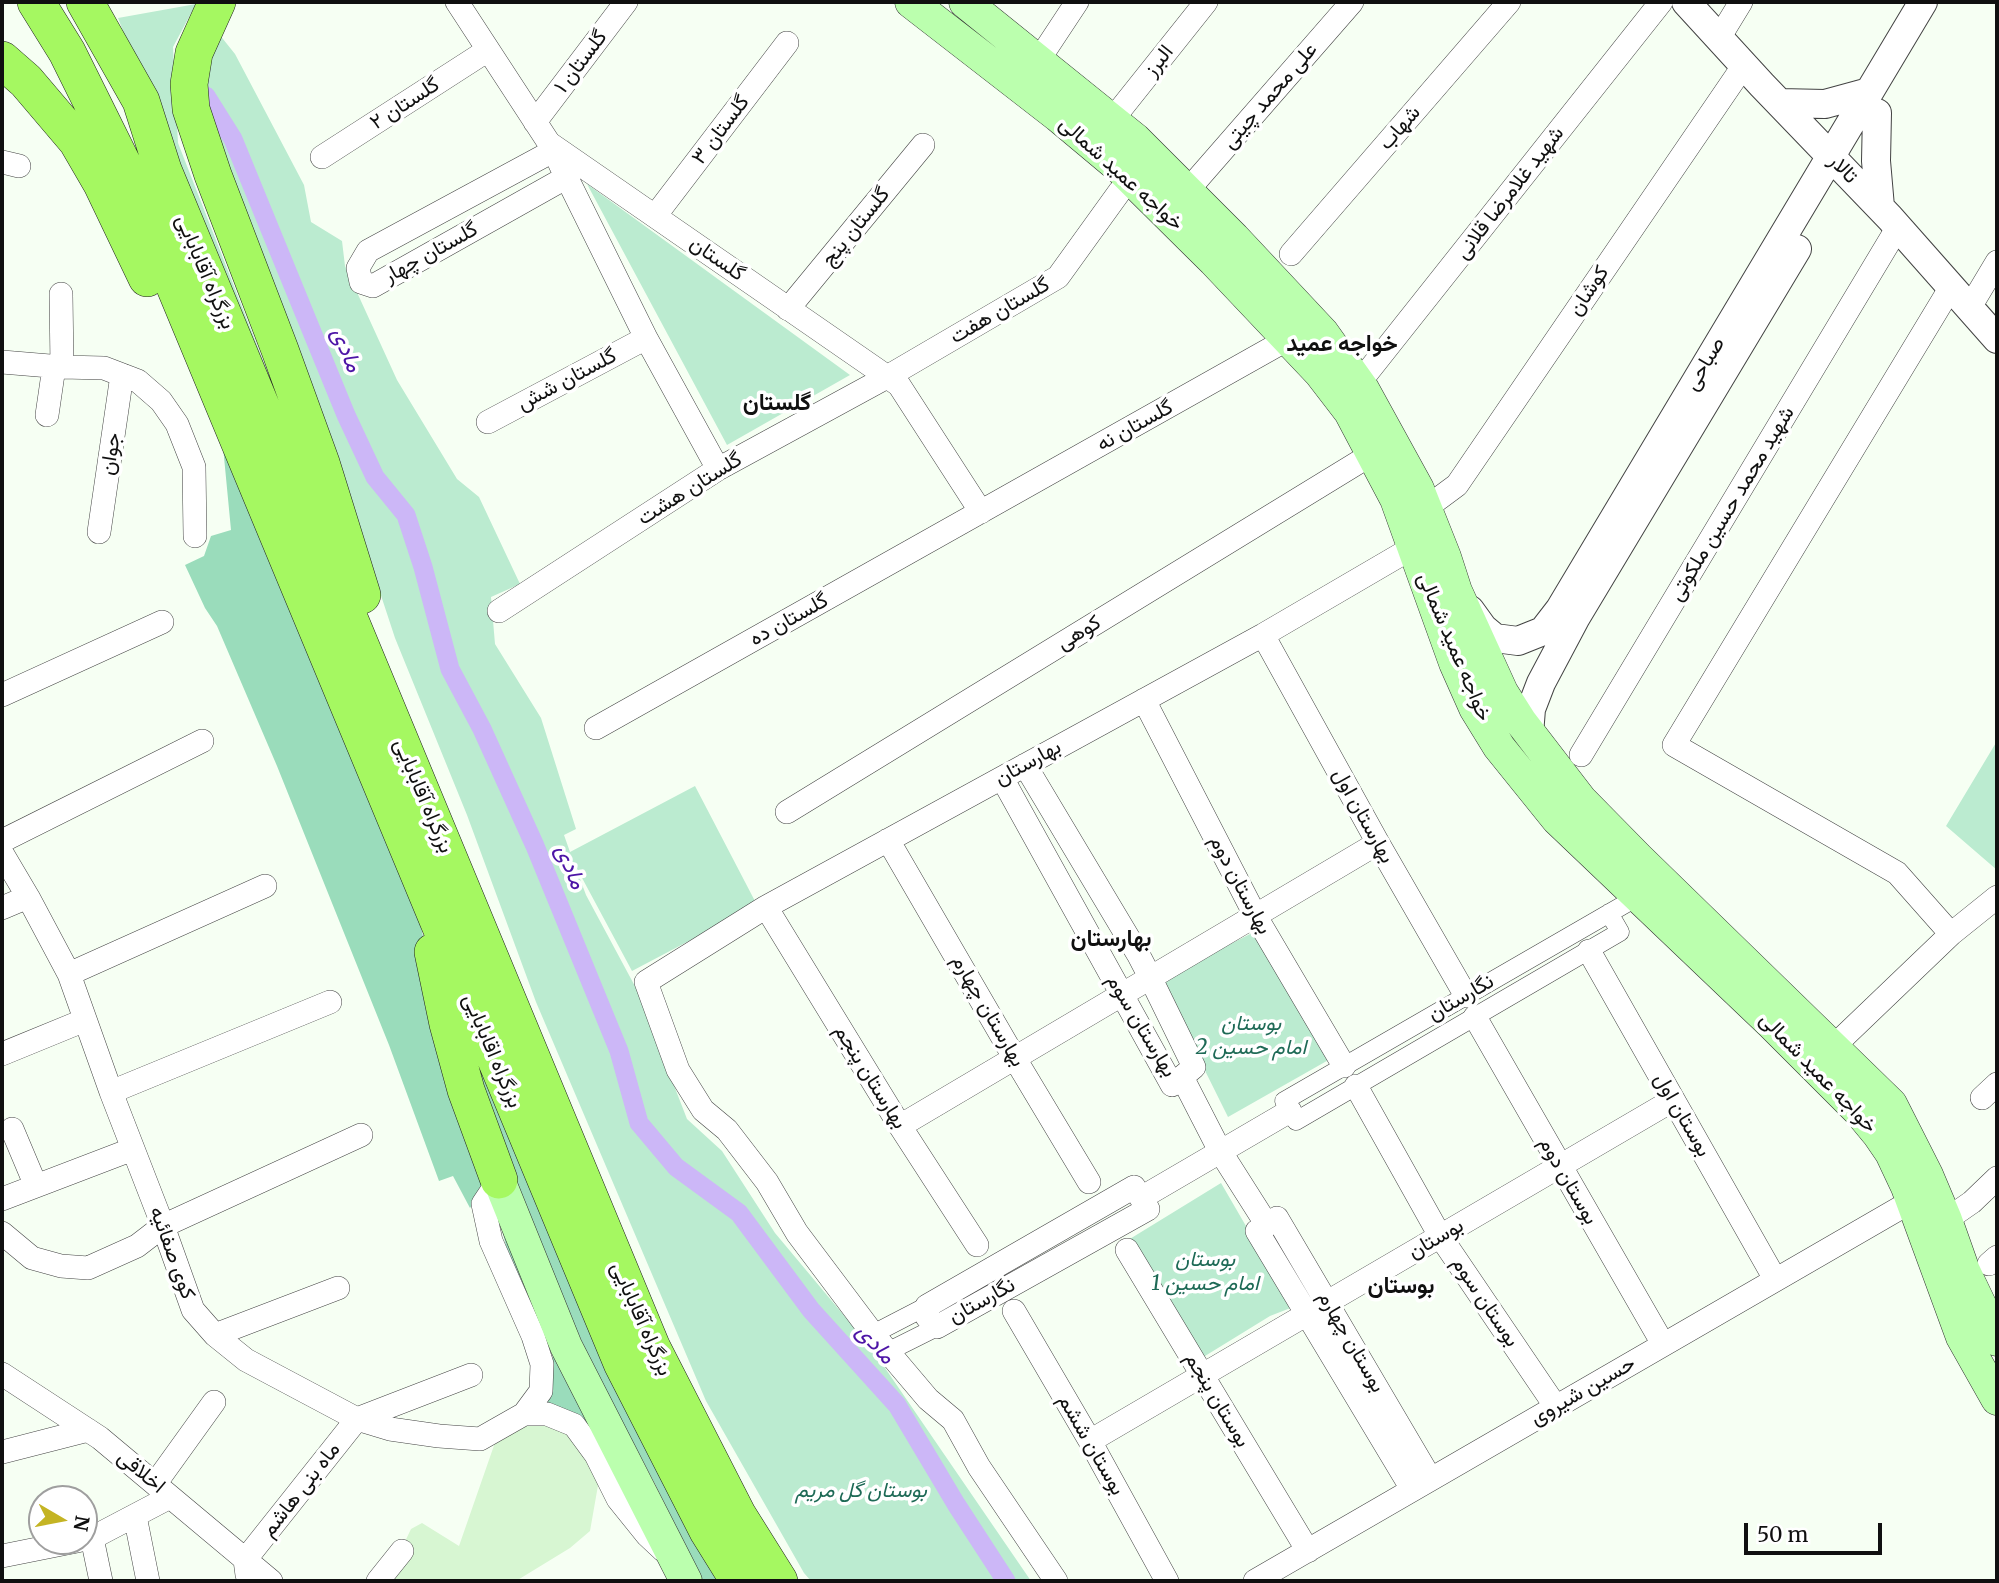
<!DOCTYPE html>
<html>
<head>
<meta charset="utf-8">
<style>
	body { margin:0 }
	#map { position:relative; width:1999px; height:1583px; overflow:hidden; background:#f6fff3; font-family:Merriweather,serif }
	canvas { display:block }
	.frame { position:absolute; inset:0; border:4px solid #101010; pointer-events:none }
	.north { position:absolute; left:28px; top:1485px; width:70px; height:70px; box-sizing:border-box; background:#fff; border:2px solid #9f9f9f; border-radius:50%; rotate:100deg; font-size:19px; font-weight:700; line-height:28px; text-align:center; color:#101010 }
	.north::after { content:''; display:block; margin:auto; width:24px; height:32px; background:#c4b424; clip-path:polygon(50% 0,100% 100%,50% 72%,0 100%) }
	.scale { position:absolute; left:1744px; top:1523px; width:138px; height:32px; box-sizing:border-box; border:4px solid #101010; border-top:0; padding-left:9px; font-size:21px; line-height:24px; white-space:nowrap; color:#101010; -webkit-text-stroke:5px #fff; paint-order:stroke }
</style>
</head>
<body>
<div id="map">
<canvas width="1999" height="1583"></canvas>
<div class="frame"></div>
<div class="north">N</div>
<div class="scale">50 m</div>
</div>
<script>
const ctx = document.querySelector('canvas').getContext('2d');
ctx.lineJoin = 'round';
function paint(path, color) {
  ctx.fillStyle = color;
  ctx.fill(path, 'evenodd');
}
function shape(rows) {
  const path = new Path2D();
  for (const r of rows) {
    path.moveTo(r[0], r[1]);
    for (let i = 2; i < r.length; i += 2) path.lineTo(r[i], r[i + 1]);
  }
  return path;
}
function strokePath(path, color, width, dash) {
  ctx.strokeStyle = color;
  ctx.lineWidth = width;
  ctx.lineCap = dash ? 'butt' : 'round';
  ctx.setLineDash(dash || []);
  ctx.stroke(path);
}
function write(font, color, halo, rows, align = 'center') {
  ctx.font = font + ' Merriweather,Vazirmatn,serif';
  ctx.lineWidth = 7;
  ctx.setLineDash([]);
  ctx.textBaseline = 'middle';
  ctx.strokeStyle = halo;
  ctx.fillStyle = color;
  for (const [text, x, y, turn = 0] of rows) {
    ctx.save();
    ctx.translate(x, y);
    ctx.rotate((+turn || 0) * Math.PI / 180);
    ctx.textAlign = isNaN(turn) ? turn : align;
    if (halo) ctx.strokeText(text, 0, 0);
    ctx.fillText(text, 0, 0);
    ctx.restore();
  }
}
paint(shape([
	[526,1419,572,1430,600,1474,590,1531,570,1548,516,1581,386,1581,411,1529,422,1523,459,1546,498,1434]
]), '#d7f6d2');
paint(shape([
	[196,4,173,47,178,143,295,442,198,225,118,18],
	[215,29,235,54,304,185,311,222,342,241,345,266,397,380,457,479,479,497,520,584,491,597,495,644,541,718,576,829,564,835,570,852,695,786,757,905,632,971,574,863,586,895,637,990,687,1119,722,1151,775,1233,872,1349,1031,1581,811,1581,804,1573,706,1401,536,1002,467,815,395,638,342,477,208,133,198,71],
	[587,184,850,375,727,445],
	[1997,741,1997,870,1946,826],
	[1254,932,1332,1058,1228,1117,1160,980],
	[1221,1183,1293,1307,1270,1316,1192,1364,1120,1245]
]), '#bbebd0');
paint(shape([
	[222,436,412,886,433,982,491,1178,470,1208,453,1176,439,1181,389,1045,277,766,217,626,205,608,185,565,204,556,211,536,231,530],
	[450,981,612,1370,686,1529,720,1581,703,1581,655,1484,588,1356,519,1197],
	[495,1201,611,1468,539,1406,551,1380,553,1353,506,1246]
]), '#9adcbb');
strokePath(shape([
	[206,96,233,139,346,415,375,477,406,515,423,567,450,669,482,729,535,846,619,1051,639,1123,676,1167,739,1213,811,1310,897,1405,956,1504,1006,1581]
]), '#ccb7f7', 19);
const pedestrian = shape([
	[1609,913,1620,932,1296,1121,1284,1101,1639,896],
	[873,1334,927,1306],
	[887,1352,937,1327]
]);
const minor = shape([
	[457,2,549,143,899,385,981,512],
	[1719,38,1741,2],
	[1038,61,1077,2],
	[1112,120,1206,2],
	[535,122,626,2],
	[553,151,368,251,358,268,361,282,373,286,567,177],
	[322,157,488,50],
	[2,162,19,166],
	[560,164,646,338,718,469],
	[1188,190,1352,2],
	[655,216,787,43],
	[1291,254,1509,2],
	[1951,287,1674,745,1897,873,1951,934],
	[61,294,62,367],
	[1970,307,1997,262],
	[788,309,923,145],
	[2,362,62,367,104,368,138,381,161,401,177,424,194,467,195,536],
	[1359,383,1661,2],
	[47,415,54,367],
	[488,422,646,338],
	[1426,508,1457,485,1744,65],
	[99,532,122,375],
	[499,611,718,469,887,377,1058,277,1120,191],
	[1263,635,1378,843,1466,996],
	[2,695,162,622],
	[1144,700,1255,915,1344,1066],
	[596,728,1288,339],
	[1581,755,1898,227],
	[1025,765,1138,954,1150,977,1194,1067,1182,1077],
	[1002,778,1172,1085,1182,1077,1220,1151,1267,1225,1277,1218,1430,1478],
	[787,812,1372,454],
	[888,840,1014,1057,1089,1182],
	[2,841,202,741],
	[2,853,28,897,69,974,111,1092,163,1226,193,1310,215,1335,246,1360,357,1419,390,1429,439,1436,480,1439,524,1414,541,1391,542,1364,533,1336,491,1241,483,1204,499,1180],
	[766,907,900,1126,977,1245],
	[2,908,28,897],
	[1589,951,1775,1279],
	[69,974,265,886],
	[1475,1017,1663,1344],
	[1833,1047,1951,934,1997,897],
	[2,1054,85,1020],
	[1356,1086,1440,1236,1556,1407],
	[111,1092,330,1002],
	[1982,1098,1997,1084],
	[900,1126,1378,843],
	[12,1129,36,1186],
	[1134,1187,1148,1209,937,1327,927,1317,927,1306,1134,1187],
	[1141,1198,1290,1111],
	[2,1199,133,1149],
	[1946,1220,1972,1202,1997,1178],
	[1267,1225,1257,1231,1412,1489],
	[2,1233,32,1258,61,1266,88,1268,137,1246,163,1226,361,1135],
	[1127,1250,1308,1551],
	[1989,1264,1997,1257],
	[1014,1311,1090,1441,1167,1581],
	[215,1335,338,1288],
	[2,1374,100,1438,271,1581],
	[524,1414,547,1414,574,1425,596,1455,618,1499,647,1535,663,1550],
	[1090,1441,1673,1100],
	[2,1452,88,1430],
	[155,1484,214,1402],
	[135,1516,148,1581],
	[92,1538,101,1581],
	[84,1540,92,1538,170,1497],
	[2,1556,77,1541],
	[247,1575,245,1560,357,1419,471,1375],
	[378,1581,402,1551],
	[1056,1581,979,1467,953,1420,928,1399,873,1334,797,1233,767,1182,727,1130,703,1110,678,1070,646,982,766,907,1263,635,1412,548],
	[1255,1581,1912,1201]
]);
const tertiary = shape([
	[1686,2,1762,85,1890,218,1997,339],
	[1780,103,1825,104,1869,92],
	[1877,113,1876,161,1880,207],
	[1470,610,1483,628,1495,638,1518,641,1543,631,1560,609,1923,2],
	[1529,734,1531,709,1541,683,1576,617,1797,249]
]);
const secondary = shape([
	[911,2,1058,116,1119,167,1214,261,1320,373,1350,412,1396,499,1455,663,1475,708,1499,747,1557,819,1772,1024,1859,1111,1878,1134,1891,1153,1907,1187,1962,1337,1997,1399],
	[965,2,1135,139,1234,238,1323,333,1363,389,1418,489,1445,557,1456,591,1502,692,1521,722,1581,800,1638,858,1891,1104,1927,1175,1946,1220,1964,1271,1997,1340],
	[499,1180,566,1346,686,1581]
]);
const trunk = shape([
	[36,2,67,52,131,181,622,1363,708,1531,739,1581],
	[85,2,141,101,163,170,652,1348,737,1514,779,1581],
	[217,2,194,53,189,84,191,109,213,175,280,350,321,463,362,595],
	[2,60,26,81,77,141,102,184,147,278],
	[433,952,448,1024,466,1090,499,1180]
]);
strokePath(pedestrian, '#434343', 19);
strokePath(minor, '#434343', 24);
strokePath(tertiary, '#434343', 30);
strokePath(secondary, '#323232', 33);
strokePath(trunk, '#212121', 38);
strokePath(pedestrian, '#fff', 18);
strokePath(minor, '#fff', 23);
strokePath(tertiary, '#fff', 28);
strokePath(secondary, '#bbffae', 32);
strokePath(trunk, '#a5f861', 37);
write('21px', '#101010', '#fff', [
	["البرز",1159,61,-52],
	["گلستان ۱",581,62,-53],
	["علی محمد چیتی",1270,96,-49],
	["گلستان ۲",405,104,-33],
	["شهاب",1400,128,-49],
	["گلستان ۳",721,130,-53],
	["تالار",1843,169,46],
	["خواجه عمید شمالی",1121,174,42],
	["شهید غلامرضا قلانی",1510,193,-52],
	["گلستان پنج",856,227,-51],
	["گلستان چهار",431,253,-29],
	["گلستان",717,259,35],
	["بزرگراه آقابابایی",205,272,67],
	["کوشان",1589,291,-56],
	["گلستان هفت",1000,311,-30],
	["صباحی",1705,364,-59],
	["گلستان شش",567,380,-28],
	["گلستان نه",1135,426,-29],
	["جوان",111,454,-81],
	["گلستان هشت",690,489,-32],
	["شهید محمد حسین ملکوتی",1732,504,-59],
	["گلستان ده",789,620,-29],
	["کوهی",1079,633,-31],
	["خواجه عمید شمالی",1454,647,67],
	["بهارستان",1028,763,-29],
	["بزرگراه آقابابایی",423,796,67],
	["بهارستان اول",1363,816,61],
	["بهارستان دوم",1240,885,62],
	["نگارستان",1461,998,-30],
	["بهارستان چهارم",988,1011,60],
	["بهارستان سوم",1141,1026,59],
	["بزرگراه اقابابایی",492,1051,67],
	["خواجه عمید شمالی",1818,1073,46],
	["بهارستان پنجم",870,1077,58],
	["بوستان اول",1682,1115,60],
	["بوستان دوم",1568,1181,60],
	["بوستان",1436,1239,-30],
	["کوی صفائیه",172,1253,70],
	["نگارستان",982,1301,-29],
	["بوستان سوم",1485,1302,56],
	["بزرگراه آقابابایی",641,1319,66],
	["بوستان چهارم",1351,1342,60],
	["حسین شیروی",1583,1391,-30],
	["بوستان پنجم",1217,1400,59],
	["بوستان ششم",1091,1445,60],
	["اخلاقی",141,1472,40],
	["ماه بنی هاشم",301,1490,-52]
]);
write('italic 21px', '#1e6a56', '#fff', [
	["بوستان",1251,1024],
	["امام حسین 2",1251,1048],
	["بوستان",1205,1260],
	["امام حسین 1",1205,1284],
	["بوستان گل مریم",861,1491]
]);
write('bold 23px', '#101010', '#fff', [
	["خواجه عمید",1342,344],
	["گلستان",777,403],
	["بهارستان",1111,939],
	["بوستان",1401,1286]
]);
write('italic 23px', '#4d15a6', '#fff', [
	["مادی",346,350,68],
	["مادی",570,867,68],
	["مادی",875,1344,48]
]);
</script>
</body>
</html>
